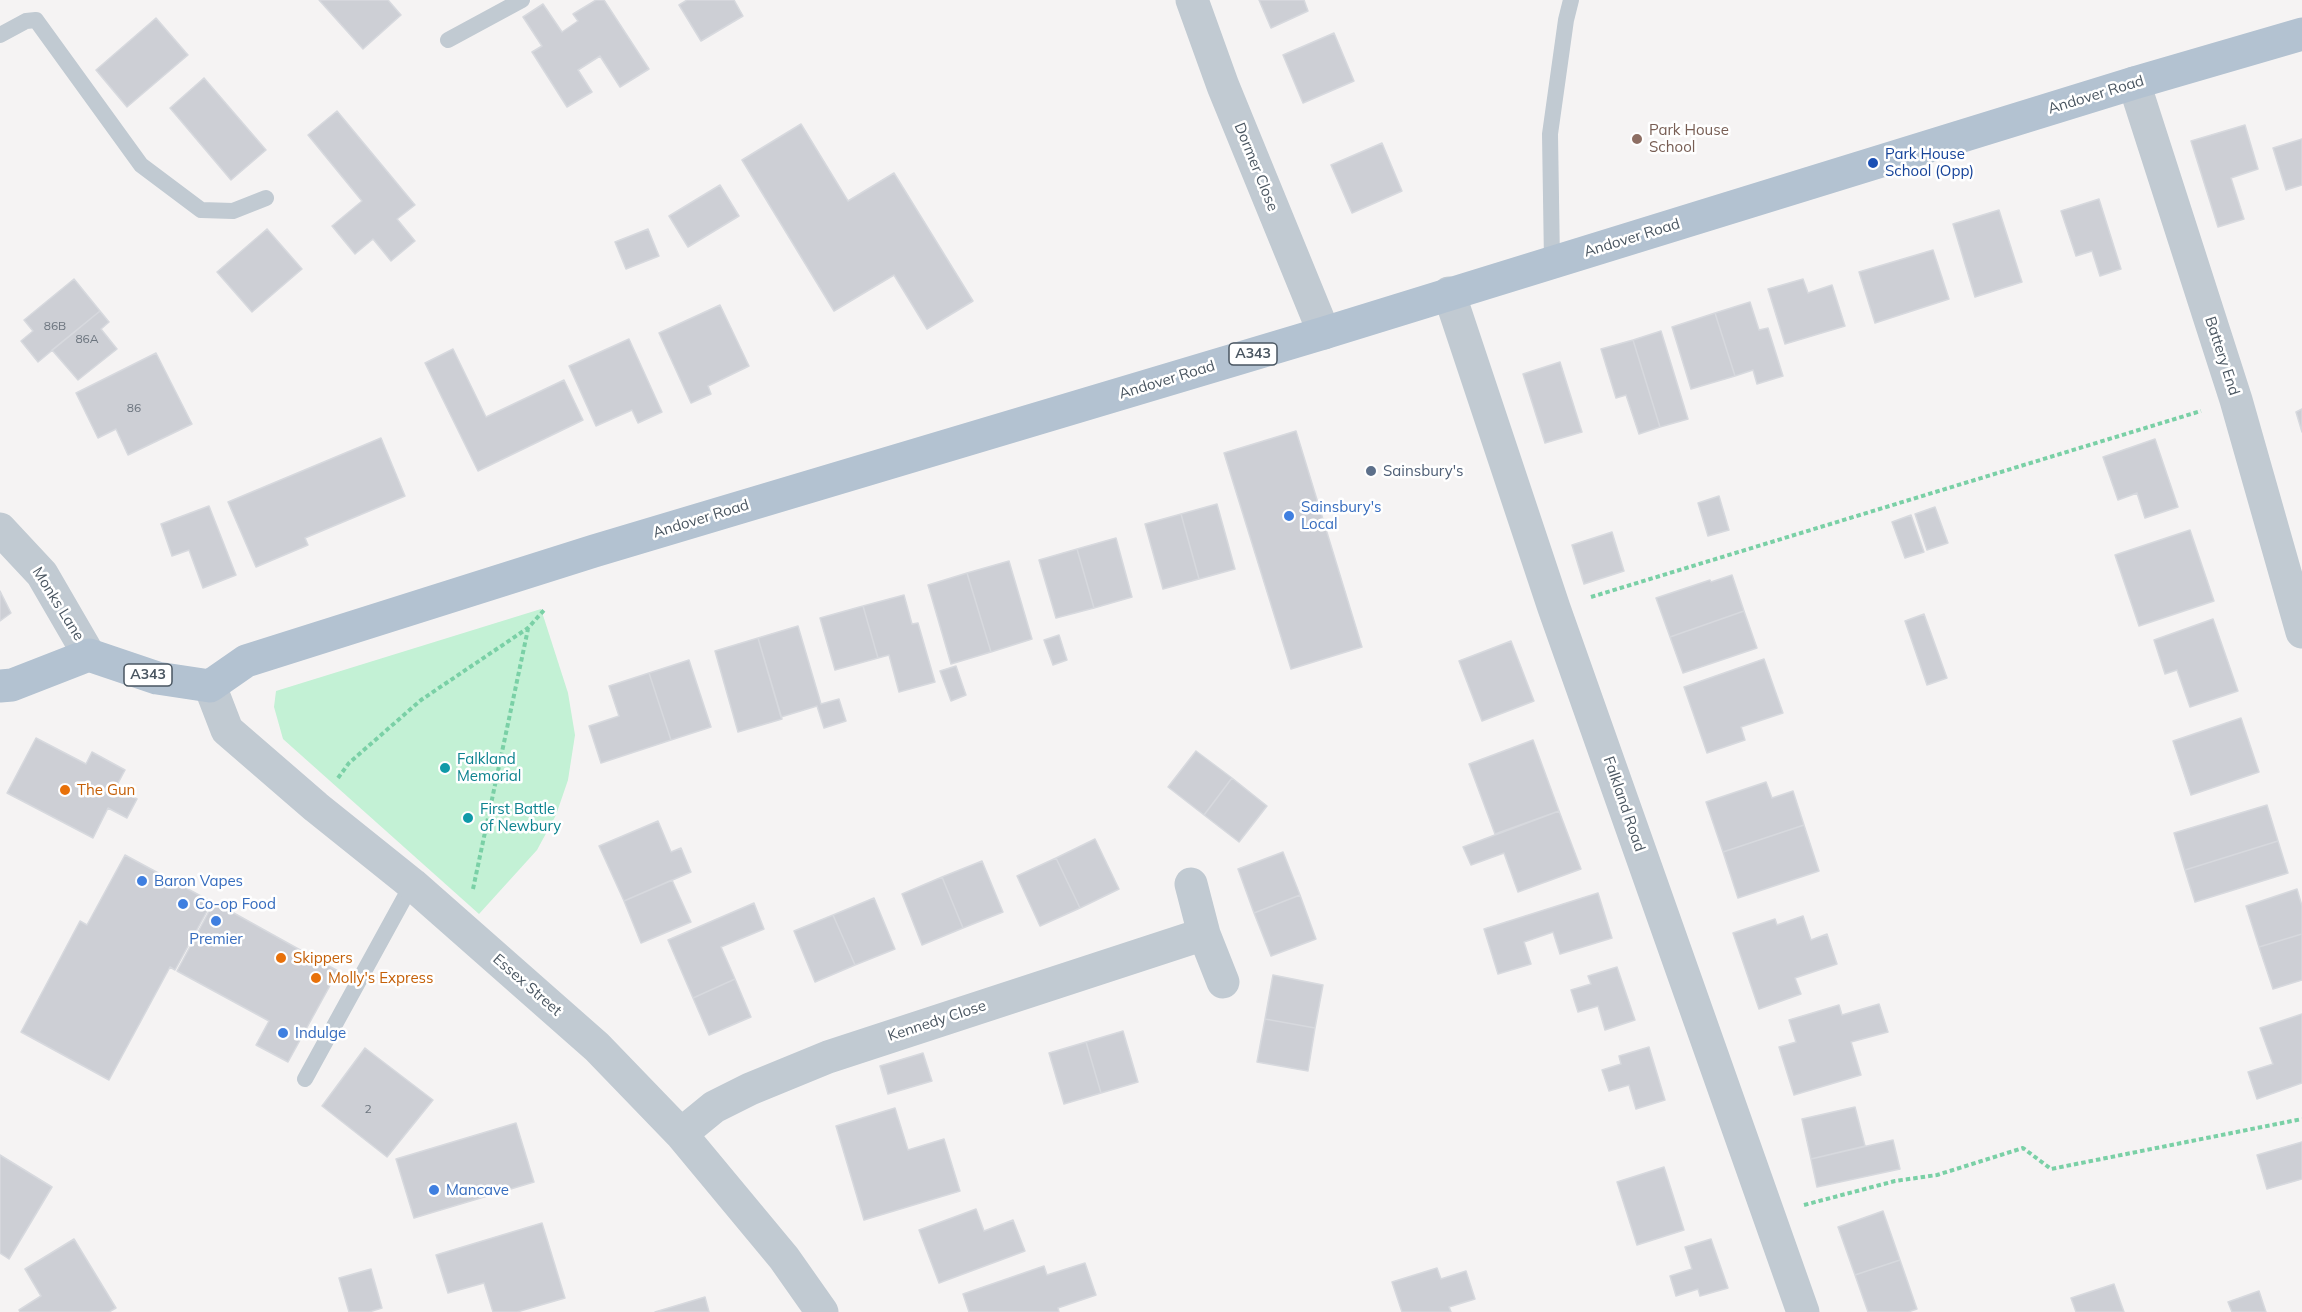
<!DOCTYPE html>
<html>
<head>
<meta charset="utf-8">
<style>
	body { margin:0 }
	canvas { display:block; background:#f5f3f3 }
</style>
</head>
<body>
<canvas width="2302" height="1312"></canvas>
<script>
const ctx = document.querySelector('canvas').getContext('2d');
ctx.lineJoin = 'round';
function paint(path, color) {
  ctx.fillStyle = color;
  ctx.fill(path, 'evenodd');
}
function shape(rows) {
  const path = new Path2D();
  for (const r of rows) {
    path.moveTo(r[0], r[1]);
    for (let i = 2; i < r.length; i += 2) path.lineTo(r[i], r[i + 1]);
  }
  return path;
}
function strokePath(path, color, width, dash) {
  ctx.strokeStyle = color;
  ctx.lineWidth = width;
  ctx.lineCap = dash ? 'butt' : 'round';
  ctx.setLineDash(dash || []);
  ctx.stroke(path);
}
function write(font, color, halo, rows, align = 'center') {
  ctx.font = font + ' Mulish,sans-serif';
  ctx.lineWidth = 5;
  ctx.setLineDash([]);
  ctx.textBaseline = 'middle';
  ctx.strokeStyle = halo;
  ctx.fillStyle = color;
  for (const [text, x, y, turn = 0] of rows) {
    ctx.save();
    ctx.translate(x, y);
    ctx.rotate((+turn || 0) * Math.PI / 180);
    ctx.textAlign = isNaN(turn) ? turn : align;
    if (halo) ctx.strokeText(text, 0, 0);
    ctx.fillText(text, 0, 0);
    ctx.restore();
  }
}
paint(shape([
	[541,609,568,693,575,735,568,780,556,815,537,850,479,914,283,739,274,707,276,691]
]), '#c3f1d5');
const building = shape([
	[319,0,388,0,401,15,363,49,319,0],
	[596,0,604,0,649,69,620,87,600,56,578,70,592,92,567,107,532,52,542,46,523,17,543,4,562,32,578,21,573,14,596,0],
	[687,0,734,0,743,16,701,41,679,5,687,0],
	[1259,0,1304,0,1308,11,1271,28,1259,0],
	[156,18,188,55,127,107,96,70,156,18],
	[1334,33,1354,81,1303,103,1283,55,1334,33],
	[204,78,266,150,231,180,170,108,204,78],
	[337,111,415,205,397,219,415,241,391,261,373,239,355,254,332,226,362,201,308,135,337,111],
	[801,124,848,201,894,173,973,301,927,329,894,275,834,311,742,160,801,124],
	[2245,125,2258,169,2231,178,2244,219,2218,227,2191,141,2245,125],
	[2302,139,2302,185,2286,190,2273,148,2302,139],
	[1382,143,1402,191,1352,213,1331,165,1382,143],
	[720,185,739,216,688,247,669,216,720,185],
	[2099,199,2121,269,2100,276,2092,251,2076,256,2061,211,2099,199],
	[1999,210,2022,282,1975,297,1953,224,1999,210],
	[267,229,302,269,252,312,217,272,267,229],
	[648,229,659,256,626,269,615,242,648,229],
	[1933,250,1949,299,1875,323,1859,272,1933,250],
	[74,279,100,311,38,362,21,341,33,331,24,320,74,279],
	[1803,279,1808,293,1832,285,1845,326,1785,344,1768,289,1803,279],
	[1750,302,1759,330,1768,328,1783,376,1757,384,1753,370,1735,376,1715,313,1750,302],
	[720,305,749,366,708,386,711,394,691,403,659,333,720,305],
	[100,311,109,322,101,329,117,349,78,380,52,350,100,311],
	[1715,313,1735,376,1691,389,1672,327,1715,313],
	[1661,331,1688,419,1660,427,1633,340,1661,331],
	[629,339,662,412,638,423,632,410,596,426,569,366,629,339],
	[1633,340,1660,427,1639,434,1626,395,1616,398,1601,349,1633,340],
	[453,349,486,417,564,380,583,420,478,471,425,363,453,349],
	[156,353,192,424,128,455,116,429,98,438,76,393,156,353],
	[1560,362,1582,432,1545,443,1523,374,1560,362],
	[2302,409,2302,432,2296,412,2302,409],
	[1296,431,1362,647,1291,669,1224,453,1296,431],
	[381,438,405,496,305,538,308,545,256,567,228,502,381,438],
	[2155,439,2178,507,2145,518,2137,493,2118,500,2103,457,2155,439],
	[1719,496,1729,530,1708,536,1698,503,1719,496],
	[1217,504,1235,569,1199,579,1181,514,1217,504],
	[209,506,236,575,203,588,189,550,172,556,161,524,209,506],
	[1935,507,1948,543,1927,550,1915,514,1935,507],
	[1181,514,1199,579,1163,589,1145,524,1181,514],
	[1911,515,1924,552,1905,558,1892,522,1911,515],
	[2190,530,2214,601,2139,626,2115,555,2190,530],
	[1612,532,1624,571,1584,584,1572,545,1612,532],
	[1116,538,1132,597,1094,608,1077,549,1116,538],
	[1077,549,1094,608,1056,618,1039,560,1077,549],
	[1009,561,1032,639,991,652,967,573,1009,561],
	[967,573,991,652,951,664,928,585,967,573],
	[1732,575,1744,611,1670,637,1656,598,1710,580,1711,582,1732,575],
	[0,591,11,613,0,621,0,591],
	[904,595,912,624,918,623,935,682,899,692,889,655,878,658,863,606,904,595],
	[863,606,878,658,835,670,820,618,863,606],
	[1744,611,1757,648,1683,673,1670,637,1744,611],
	[1924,614,1947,678,1927,685,1905,621,1924,614],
	[2213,619,2238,691,2190,707,2177,670,2165,674,2154,640,2213,619],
	[798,626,821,704,839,699,846,721,824,728,817,706,781,717,758,638,798,626],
	[1059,635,1067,660,1053,665,1044,640,1059,635],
	[758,638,782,719,738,732,715,651,758,638],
	[1511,641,1534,701,1482,721,1459,661,1511,641],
	[1764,659,1783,713,1741,727,1745,740,1707,753,1684,687,1764,659],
	[689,660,711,727,671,740,649,673,689,660],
	[956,666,966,695,951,701,940,671,956,666],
	[649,673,671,740,601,763,589,726,619,716,609,686,649,673],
	[2241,718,2259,772,2191,795,2173,741,2241,718],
	[36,738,86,764,92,752,125,770,116,787,137,799,127,818,108,808,93,838,7,793,36,738],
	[1533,740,1559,811,1495,834,1469,764,1533,740],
	[1196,751,1232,778,1204,815,1168,787,1196,751],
	[1232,778,1267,806,1239,842,1204,815,1232,778],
	[1766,782,1772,798,1793,791,1804,825,1723,852,1706,802,1766,782],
	[2267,805,2278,841,2185,870,2174,833,2267,805],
	[1559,811,1581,869,1518,892,1504,853,1471,865,1463,847,1559,811],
	[658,821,671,852,681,848,691,872,624,901,599,846,658,821],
	[1804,825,1819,871,1738,898,1723,852,1804,825],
	[1095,839,1119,889,1080,908,1056,858,1095,839],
	[2278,841,2288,873,2195,902,2185,870,2278,841],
	[1283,852,1300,895,1254,913,1238,869,1283,852],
	[125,855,212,902,175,970,170,967,109,1080,21,1032,80,921,87,925,125,855],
	[1056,858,1080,908,1040,926,1017,876,1056,858],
	[982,861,1003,912,963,928,942,877,982,861],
	[942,877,963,928,922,945,902,894,942,877],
	[672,880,691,922,641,943,624,901,672,880],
	[2297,889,2302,906,2302,934,2259,947,2246,906,2297,889],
	[1598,893,1612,938,1560,954,1553,932,1524,942,1531,964,1498,974,1484,929,1598,893],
	[1300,895,1316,939,1271,956,1254,913,1300,895],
	[874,898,895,949,855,965,833,915,874,898],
	[214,902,338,971,288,1062,256,1045,269,1021,177,971,214,902],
	[754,903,764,929,721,947,735,979,693,998,668,940,754,903],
	[833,915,855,965,815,982,794,931,833,915],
	[1803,916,1811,940,1827,934,1837,964,1795,978,1801,994,1759,1009,1733,933,1775,919,1777,925,1803,916],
	[2302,934,2302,980,2273,989,2259,947,2302,934],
	[1617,967,1635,1020,1605,1030,1598,1006,1578,1012,1571,990,1591,984,1588,976,1617,967],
	[1273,975,1323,985,1315,1028,1265,1019,1273,975],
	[735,979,751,1017,709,1035,693,998,735,979],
	[1879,1004,1888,1032,1851,1042,1861,1075,1794,1095,1779,1047,1796,1042,1789,1020,1839,1005,1842,1015,1879,1004],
	[2302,1014,2302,1083,2257,1099,2248,1072,2273,1064,2260,1028,2302,1014],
	[1265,1019,1315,1028,1308,1071,1257,1062,1265,1019],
	[1123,1031,1138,1082,1101,1093,1086,1042,1123,1031],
	[1086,1042,1101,1093,1064,1104,1049,1053,1086,1042],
	[1649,1047,1665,1100,1636,1109,1629,1085,1609,1091,1602,1070,1621,1064,1619,1056,1649,1047],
	[365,1048,433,1100,387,1157,322,1106,365,1048],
	[923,1053,932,1081,888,1094,880,1066,923,1053],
	[1855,1107,1865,1146,1811,1159,1802,1119,1855,1107],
	[895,1108,908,1150,944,1139,960,1191,864,1220,836,1126,895,1108],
	[516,1123,534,1182,414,1218,396,1159,516,1123],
	[1893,1140,1900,1169,1817,1187,1811,1159,1893,1140],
	[2302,1142,2302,1179,2267,1189,2257,1155,2302,1142],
	[0,1155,52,1187,9,1259,0,1253,0,1155],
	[1664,1167,1684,1230,1637,1245,1617,1182,1664,1167],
	[976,1209,984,1231,1013,1220,1025,1251,939,1283,919,1230,976,1209],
	[1883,1211,1900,1260,1855,1275,1838,1227,1883,1211],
	[542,1223,565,1298,517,1312,493,1312,484,1283,448,1293,436,1255,542,1223],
	[74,1239,116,1308,109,1312,20,1312,19,1310,41,1296,25,1269,74,1239],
	[1711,1239,1728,1288,1700,1296,1698,1289,1676,1296,1670,1276,1692,1269,1685,1247,1711,1239],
	[1900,1260,1917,1309,1908,1312,1868,1312,1855,1275,1900,1260],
	[1085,1263,1096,1295,1058,1308,1059,1312,969,1312,963,1294,1044,1266,1047,1275,1085,1263],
	[1437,1268,1441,1279,1466,1271,1475,1299,1449,1307,1451,1312,1402,1312,1392,1282,1437,1268],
	[371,1269,382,1308,369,1312,349,1312,339,1278,371,1269],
	[2114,1284,2124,1312,2076,1312,2071,1298,2114,1284],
	[2259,1291,2266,1312,2232,1312,2228,1302,2259,1291],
	[705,1297,709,1312,655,1312,705,1297]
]);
paint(building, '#cdcfd5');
strokePath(building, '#d7d9de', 1.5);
strokePath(shape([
	[1591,597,2201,411],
	[338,778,349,763,421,700,528,628,545,609],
	[473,889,528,629],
	[1804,1205,1895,1181,1937,1175,2023,1148,2051,1169,2302,1119]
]), '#7ad0a6', 4, [4.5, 3]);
strokePath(shape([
	[0,35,26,21,36,20,141,165,201,210,233,211,266,198],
	[448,40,522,0],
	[1552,262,1550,134,1566,20,1571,0],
	[305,1079,412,884]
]), '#c1cad2', 16);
strokePath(shape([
	[1192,0,1223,86,1324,333],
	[2134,83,2236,400,2302,632],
	[1449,293,1554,608,1803,1312],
	[0,529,42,574,89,655],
	[210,686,227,730,316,807,412,884,597,1047,681,1134,784,1258,822,1312],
	[1191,884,1204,934,1223,982],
	[681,1134,714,1107,750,1089,828,1057,1204,934]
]), '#c1cad2', 33);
strokePath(shape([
	[0,686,12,685,89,655,157,678,210,686,246,661,594,551,1324,333,2134,83,2302,34]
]), '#b3c2d1', 33);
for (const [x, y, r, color] of [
	[1637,139,6,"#8d6e63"],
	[1873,163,6,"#1a4fb4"],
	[1371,471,6,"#5c6f8a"],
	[1289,516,6,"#3f7fe0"],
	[445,768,6,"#0f9aa8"],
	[65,790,6,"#e8710a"],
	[468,818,6,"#0f9aa8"],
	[142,881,6,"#3f7fe0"],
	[183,904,6,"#3f7fe0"],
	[216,921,6,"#3f7fe0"],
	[281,958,6,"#e8710a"],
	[316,978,6,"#e8710a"],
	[283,1033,6,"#3f7fe0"],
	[434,1190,6,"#3f7fe0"]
]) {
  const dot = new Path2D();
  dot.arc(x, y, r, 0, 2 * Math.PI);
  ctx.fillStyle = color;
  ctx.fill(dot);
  strokePath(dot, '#fff', 2);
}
write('12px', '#6b747e', null, [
	["86B",55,326],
	["86A",87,339],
	["86",134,408],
	["2",368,1109]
]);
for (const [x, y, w] of [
	[1253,354,48],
	[148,675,48]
]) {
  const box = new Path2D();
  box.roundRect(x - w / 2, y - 11, w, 22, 4.5);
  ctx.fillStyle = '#fff';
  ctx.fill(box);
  strokePath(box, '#4a5661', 1.5);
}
write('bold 14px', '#4a5661', null, [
	["A343",1253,354],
	["A343",148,675]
]);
write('15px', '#4a5661', '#fff', [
	["Andover Road",2096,95,-17],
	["Dormer Close",1256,167,68],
	["Andover Road",1632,238,-17],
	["Battery End",2222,356,72],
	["Andover Road",1167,380,-17],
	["Andover Road",701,519,-17],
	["Monks Lane",58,604,58],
	["Falkland Road",1624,804,71],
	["Essex Street",527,985,41],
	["Kennedy Close",937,1021,-18]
]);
write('15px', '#785e54', '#fff', [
	["Park House",1649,130],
	["School",1649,147]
], 'left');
write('15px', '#164399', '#fff', [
	["Park House",1885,154],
	["School (Opp)",1885,171]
], 'left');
write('15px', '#4e5e75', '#fff', [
	["Sainsbury's",1383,471]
], 'left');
write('15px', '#366cbe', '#fff', [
	["Sainsbury's",1301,507],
	["Local",1301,524],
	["Baron Vapes",154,881],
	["Co-op Food",195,904],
	["Premier",216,939,"center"],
	["Indulge",295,1033],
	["Mancave",446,1190]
], 'left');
write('15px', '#0d838f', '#fff', [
	["Falkland",457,759],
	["Memorial",457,776],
	["First Battle",480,809],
	["of Newbury",480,826]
], 'left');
write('15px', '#c56008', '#fff', [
	["The Gun",77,790],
	["Skippers",293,958],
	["Molly's Express",328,978]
], 'left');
</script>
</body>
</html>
